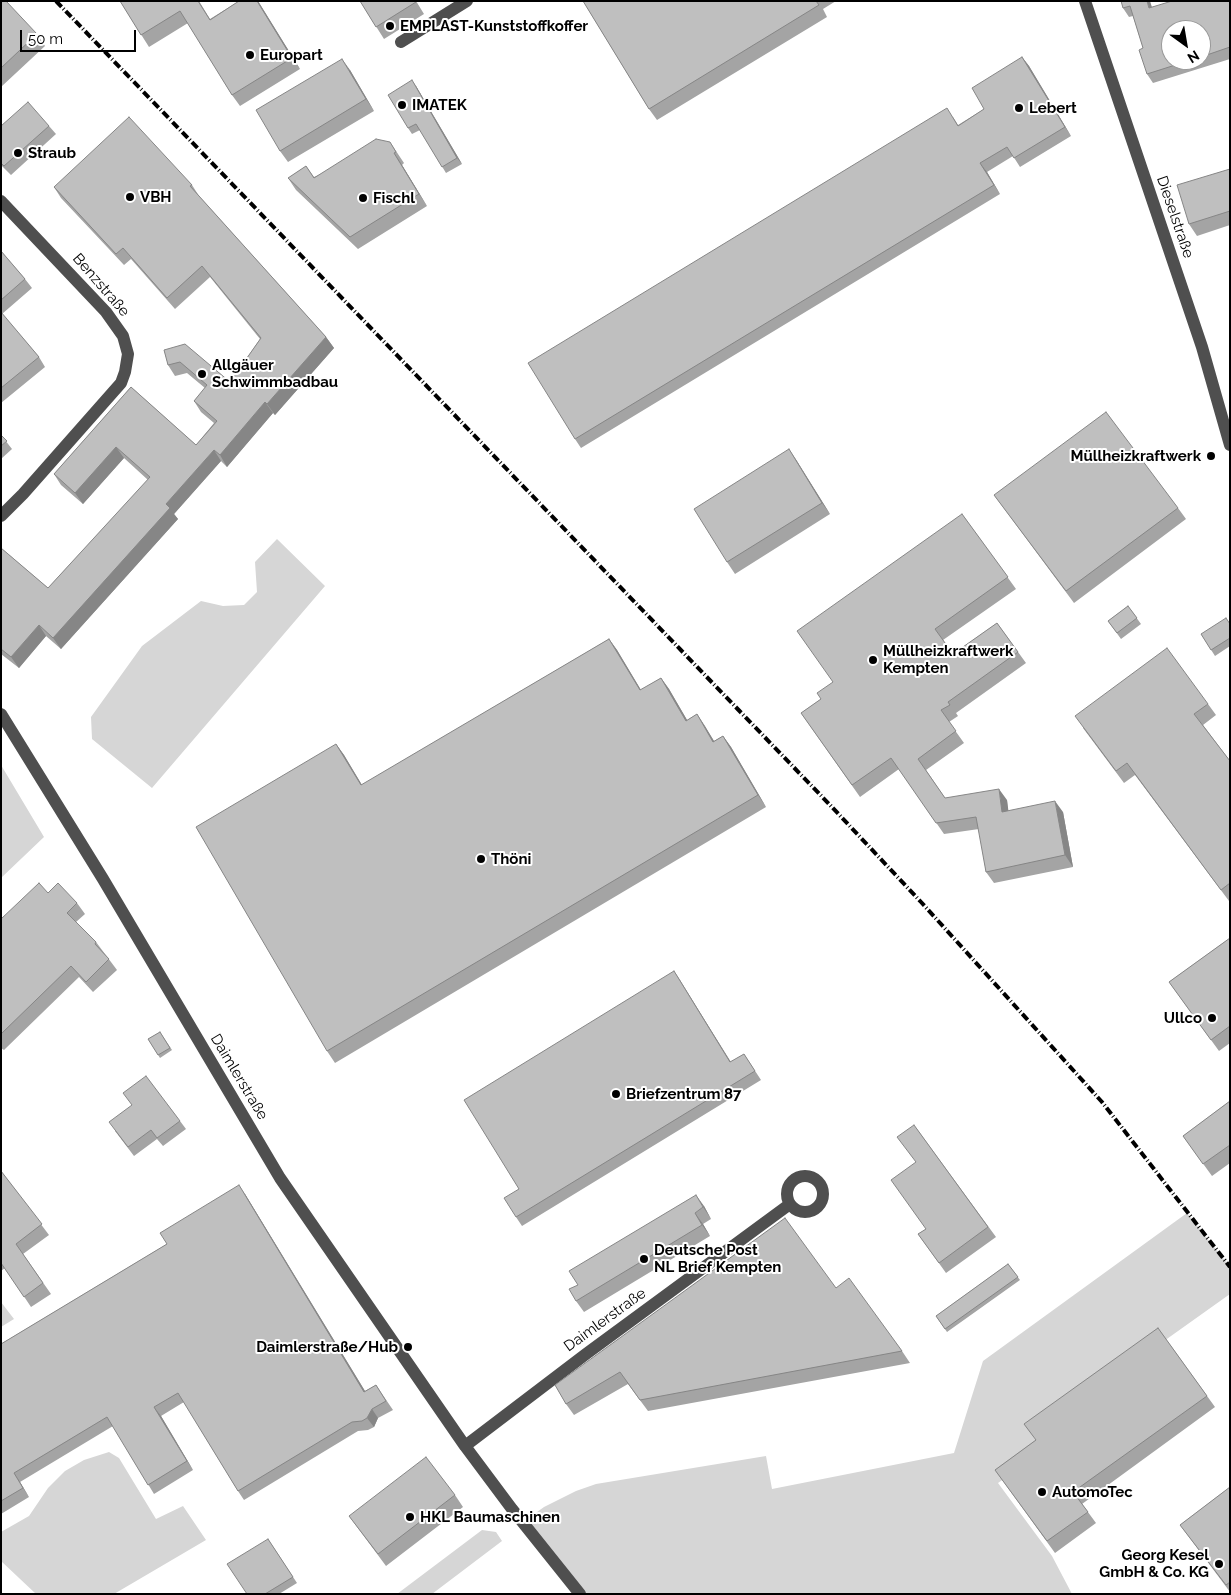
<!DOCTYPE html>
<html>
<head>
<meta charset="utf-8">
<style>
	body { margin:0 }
	#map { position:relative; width:1231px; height:1595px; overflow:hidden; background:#fff; font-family:Raleway,sans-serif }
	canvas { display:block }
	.frame { position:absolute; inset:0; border:2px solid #000; pointer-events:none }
	.north { position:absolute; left:1161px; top:20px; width:50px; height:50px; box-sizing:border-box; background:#fff; border:1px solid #999; border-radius:50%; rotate:148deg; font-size:14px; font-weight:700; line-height:20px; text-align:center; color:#000 }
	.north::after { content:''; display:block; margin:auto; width:18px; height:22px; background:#000; clip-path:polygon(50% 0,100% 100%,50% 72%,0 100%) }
	.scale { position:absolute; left:20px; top:30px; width:116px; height:22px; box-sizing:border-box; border:2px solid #000; border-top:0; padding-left:6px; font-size:15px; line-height:18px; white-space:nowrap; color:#000; -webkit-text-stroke:4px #fff; paint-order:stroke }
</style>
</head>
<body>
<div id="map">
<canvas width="1231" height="1595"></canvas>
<div class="frame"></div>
<div class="north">N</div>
<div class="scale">50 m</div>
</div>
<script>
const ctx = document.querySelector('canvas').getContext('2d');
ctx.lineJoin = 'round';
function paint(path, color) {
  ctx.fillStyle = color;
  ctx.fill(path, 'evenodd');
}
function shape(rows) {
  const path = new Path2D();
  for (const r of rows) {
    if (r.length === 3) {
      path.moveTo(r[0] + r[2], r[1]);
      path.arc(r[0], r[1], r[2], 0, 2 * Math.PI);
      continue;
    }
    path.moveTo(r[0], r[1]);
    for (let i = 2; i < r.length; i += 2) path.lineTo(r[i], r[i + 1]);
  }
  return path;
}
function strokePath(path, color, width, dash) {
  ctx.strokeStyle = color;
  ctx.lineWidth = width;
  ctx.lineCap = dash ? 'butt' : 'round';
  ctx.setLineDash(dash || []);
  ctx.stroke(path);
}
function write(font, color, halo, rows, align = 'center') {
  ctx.font = font + ' Raleway,sans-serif';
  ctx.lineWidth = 4;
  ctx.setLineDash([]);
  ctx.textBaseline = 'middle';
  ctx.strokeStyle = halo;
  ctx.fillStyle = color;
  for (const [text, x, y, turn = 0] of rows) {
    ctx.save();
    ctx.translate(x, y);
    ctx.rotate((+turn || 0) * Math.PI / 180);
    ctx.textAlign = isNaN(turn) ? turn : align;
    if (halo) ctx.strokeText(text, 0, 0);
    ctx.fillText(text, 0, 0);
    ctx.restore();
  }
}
paint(shape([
	[277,539,325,586,152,788,92,739,91,717,142,646,201,601,223,606,244,605,257,592,255,562],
	[1,765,44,837,1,878],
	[1187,1213,1230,1267,1230,1294,1032,1435,1044,1451,998,1483,1052,1556,1072,1594,580,1594,523,1522,544,1507,576,1491,596,1484,766,1456,772,1489,954,1453,983,1361],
	[1,1302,14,1319,1,1327],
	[109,1452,119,1458,156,1519,183,1506,206,1540,114,1594,36,1594,1,1561,1,1532,29,1516,48,1488,65,1471,84,1460],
	[482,1530,496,1532,502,1541,432,1594,397,1594]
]), '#d6d6d6');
strokePath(shape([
	[1085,1,1202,347,1230,445],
	[401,42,467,1],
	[1,201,106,312,123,336,128,354,125,372,121,383,23,494,1,516],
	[1,714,103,879,280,1178,465,1446,512,1509,580,1594],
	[805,1194,18],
	[465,1446,586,1354,790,1204]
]), '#4f4f4f', 12);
strokePath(shape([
	[56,1,831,806,921,902,1102,1102,1230,1267]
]), '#000', 4, [8, 2.5, 1, 2.5]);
paint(shape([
	[1,1,37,34,45,46,1,87],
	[120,1,199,1,210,19,239,1,258,1,300,69,240,106,232,95,188,23,149,47],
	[360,1,416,1,424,14,384,39],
	[583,1,836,1,823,9,827,17,657,120,649,109],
	[1121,1,1152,7,1230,1,1230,59,1153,83,1147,74,1143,48,1133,16,1129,17,1123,8],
	[1201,30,1201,60,1171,60],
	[1022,57,1029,66,1071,136,1020,167,1013,156,987,172,1000,194,581,448,575,439,953,117,958,125,984,109],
	[350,70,374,111,288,162,280,151],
	[416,86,462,164,446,173,420,130,412,134,408,128],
	[1,126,49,126,56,134,11,175,1,165],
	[390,142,404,163,402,165,427,206,358,249,296,190,288,178,306,166,314,177],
	[1230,169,1230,225,1197,236,1189,224],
	[192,185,199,196,326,337,334,348,275,415,273,413,227,467,221,461,174,514,178,519,61,649,46,636,19,668,1,654,1,548,48,588,148,480,124,458,83,504,61,485,54,474,131,387,196,445,214,423,201,412,194,401,205,388,187,373,175,376,168,365,164,350,230,382,260,339,210,277,175,309,131,259,124,265,61,198,54,187],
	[1,251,25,279,32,288,2,314,39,357,45,367,1,403],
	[1,435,12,449,1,459],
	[789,449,830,514,735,574,727,562],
	[994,495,1178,508,1186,519,1074,603],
	[962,514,1016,589,943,640,953,654,997,623,1026,663,956,713,958,716,949,722,964,743,926,770,945,798,1007,800,1008,811,1063,812,1073,867,994,883,986,872,979,829,944,834,899,769,860,797,801,713,821,699,833,682],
	[1128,606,1141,624,1121,639,1108,621],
	[1230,623,1230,646,1215,656,1201,634],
	[609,639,617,650,641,690,661,678,669,689,687,720,697,714,714,741,723,736,731,747,766,807,335,1063,327,1051,336,744,344,755,362,785],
	[1208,704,1216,715,1203,725,1230,761,1230,900,1229,901,1135,775,1124,783,1083,728],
	[48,893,77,903,85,914,76,922,96,942,117,970,93,992,79,977,4,1050,1,1048,1,919],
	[1230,938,1230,1043,1219,1051,1169,982],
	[674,971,731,1062,744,1054,761,1080,522,1226,516,1217,519,1189],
	[160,1032,172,1050,160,1058,148,1039],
	[1230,1101,1230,1163,1212,1176,1183,1136],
	[180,1121,186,1129,163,1146,157,1139,134,1156,115,1131],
	[914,1125,996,1237,946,1273,918,1234,926,1229],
	[1,1171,49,1235,23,1254,51,1294,31,1307,5,1268,1,1271],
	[245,1194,365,1391,376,1385,393,1410,378,1418,374,1427,368,1430,358,1431,244,1500,238,1491,184,1402,161,1416,193,1470,154,1494,113,1426,20,1482,29,1497,1,1514,1,1344,167,1244],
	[704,1206,711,1219,703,1224,710,1236,584,1312,576,1301],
	[1008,1264,1020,1280,947,1332,936,1316],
	[836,1288,902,1351,910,1363,648,1411,628,1384,574,1415,566,1404,555,1385],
	[1158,1328,1215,1407,1082,1504,1096,1523,1055,1553,995,1470,1036,1440],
	[1230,1487,1230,1592,1180,1525],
	[455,1495,463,1507,386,1566,349,1516],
	[268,1539,297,1583,279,1594,247,1594]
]), '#a4a4a4');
paint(shape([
	[257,1,258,1,300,69,292,58],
	[1147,1,1150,1,1155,17,1149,8],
	[1022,57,1029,66,1071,136,1065,127],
	[342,59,350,70,374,111,366,99],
	[412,80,416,86,462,164,457,158],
	[394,153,402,165,427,206,419,194],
	[980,163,987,172,1000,194,994,185],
	[326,337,334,348,275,415,267,404],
	[265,402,273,413,227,467,220,455],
	[116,447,124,458,83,504,75,493],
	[789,449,797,461,830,514,822,503],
	[214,450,221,461,174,514,178,519,61,649,53,638,166,504],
	[39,625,46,636,19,668,11,657],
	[609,639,617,650,648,702,640,690],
	[661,678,669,689,694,732,686,721],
	[697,714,705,726,721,753,713,742],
	[723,736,731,747,766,807,758,795],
	[336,744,344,755,369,797,361,785],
	[999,789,1007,800,1010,823,1002,812],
	[1055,801,1063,812,1073,867,1065,855],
	[674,971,680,980,736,1071,730,1062],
	[239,1185,245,1194,371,1401,364,1392],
	[696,1195,704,1206,711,1219,703,1207],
	[695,1213,703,1224,710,1236,702,1225],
	[154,1407,161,1416,193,1470,187,1461],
	[372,1409,378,1418,374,1427,367,1418],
	[14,1473,20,1482,29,1497,23,1488]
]), '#868686');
const building = shape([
	[1,1,6,1,37,34,1,68,1,1],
	[120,1,198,1,210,20,239,1,257,1,292,58,232,95,180,11,141,35,120,1],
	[360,1,415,1,416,2,376,27,360,1],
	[583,1,816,1,819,5,649,109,583,1],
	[1121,1,1147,1,1149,8,1172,1,1230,1,1230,47,1201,57,1201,30,1171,30,1171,60,1191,60,1147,74,1139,50,1143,48,1130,6,1123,8,1121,1],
	[1022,57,1065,127,1014,158,1007,147,980,163,994,185,575,439,528,363,947,108,958,126,984,109,972,88,1022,57],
	[342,59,366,99,280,151,256,110,342,59],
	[412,80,457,158,442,167,416,124,408,128,388,95,412,80],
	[28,102,49,126,4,166,1,163,1,126,28,102],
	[129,117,192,185,190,186,326,337,267,404,265,402,220,455,214,450,166,504,170,508,53,638,39,625,11,657,1,649,1,548,48,588,150,477,116,447,75,493,54,474,131,387,196,445,217,421,194,401,207,385,180,362,168,365,164,350,185,344,230,382,261,338,202,266,167,298,123,248,116,254,54,187,129,117],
	[376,139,390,142,396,152,394,153,419,194,350,237,288,178,306,166,314,178,376,139],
	[1230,169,1230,211,1189,224,1177,185,1230,169],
	[1,251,25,279,1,300,1,251],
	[1,312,39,357,1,388,1,312],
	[1106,412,1178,508,1066,591,994,495,1106,412],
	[1,435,7,441,1,446,1,435],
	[789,449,822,503,727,562,694,509,789,449],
	[962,514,1008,577,935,629,953,654,997,623,1018,652,948,702,950,705,941,710,956,731,918,759,945,798,999,789,1002,812,1055,801,1065,855,986,872,976,817,936,823,891,758,852,785,801,713,821,699,817,693,833,682,797,631,962,514],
	[1128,606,1137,618,1117,633,1108,621,1128,606],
	[1226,618,1230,624,1230,638,1211,650,1201,634,1226,618],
	[609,639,640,690,661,678,686,721,697,714,713,742,723,736,758,795,327,1051,196,827,336,744,361,785,609,639],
	[1167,648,1208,704,1194,714,1230,761,1230,883,1221,890,1127,763,1116,771,1075,716,1167,648],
	[39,883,48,893,58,883,77,903,67,913,96,942,95,944,109,959,86,982,71,966,1,1034,1,919,39,883],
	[1230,938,1230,1026,1211,1040,1169,982,1230,938],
	[674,971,730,1062,744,1054,755,1071,516,1217,504,1198,519,1189,464,1100,674,971],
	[160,1032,170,1048,158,1055,148,1039,160,1032],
	[146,1076,180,1121,157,1138,151,1130,128,1147,109,1122,132,1105,123,1093,146,1076],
	[1230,1101,1230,1145,1203,1164,1183,1136,1230,1101],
	[914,1125,988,1227,939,1263,918,1234,926,1229,891,1180,916,1162,897,1137,914,1125],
	[1,1171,42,1224,16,1244,43,1283,24,1297,1,1263,1,1171],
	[239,1185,364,1392,376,1385,386,1401,372,1409,367,1418,362,1421,352,1422,238,1491,178,1393,154,1407,187,1461,148,1485,107,1417,14,1473,23,1488,1,1501,1,1344,167,1244,160,1233,239,1185],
	[696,1195,703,1207,695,1213,702,1225,576,1301,569,1289,578,1285,569,1271,696,1195],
	[785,1218,836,1288,849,1278,902,1351,640,1400,620,1372,566,1404,555,1385,785,1218],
	[1008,1264,1018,1277,945,1329,936,1316,1008,1264],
	[1158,1328,1207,1396,1073,1492,1088,1512,1047,1541,995,1470,1036,1440,1024,1424,1158,1328],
	[426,1457,455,1495,378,1554,349,1516,426,1457],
	[1230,1487,1230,1582,1226,1585,1180,1525,1230,1487],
	[268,1539,293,1577,265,1594,247,1594,227,1564,268,1539]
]);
paint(building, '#bfbfbf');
strokePath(building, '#868686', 1);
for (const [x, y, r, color] of [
	[390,26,5,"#000"],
	[250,55,5,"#000"],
	[402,105,5,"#000"],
	[1019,108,5,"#000"],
	[18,153,5,"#000"],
	[130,197,5,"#000"],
	[363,198,5,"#000"],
	[202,374,5,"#000"],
	[1211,456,5,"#000"],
	[873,660,5,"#000"],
	[481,859,5,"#000"],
	[1212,1018,5,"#000"],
	[616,1094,5,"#000"],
	[644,1259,5,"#000"],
	[408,1347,5,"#000"],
	[1042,1492,5,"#000"],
	[410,1517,5,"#000"],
	[1219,1564,5,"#000"]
]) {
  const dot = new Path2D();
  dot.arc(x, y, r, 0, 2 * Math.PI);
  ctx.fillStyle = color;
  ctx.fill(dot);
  strokePath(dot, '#fff', 2);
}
write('bold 15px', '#000', '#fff', [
	["EMPLAST-Kunststoffkoffer",400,26],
	["Europart",260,55],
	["IMATEK",412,105],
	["Lebert",1029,108],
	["Straub",28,153],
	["VBH",140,197],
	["Fischl",373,198],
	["Allgäuer",212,365],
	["Schwimmbadbau",212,382],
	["Müllheizkraftwerk",1201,456,"right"],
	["Müllheizkraftwerk",883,651],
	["Kempten",883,668],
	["Thöni",491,859],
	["Ullco",1202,1018,"right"],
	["Briefzentrum 87",626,1094],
	["Deutsche Post",654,1250],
	["NL Brief Kempten",654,1267],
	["Daimlerstraße/Hub",398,1347,"right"],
	["AutomoTec",1052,1492],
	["HKL Baumaschinen",420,1517],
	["Georg Kesel",1209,1555,"right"],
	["GmbH & Co. KG",1209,1572,"right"]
], 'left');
write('15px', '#000', '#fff', [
	["Dieselstraße",1175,217,71],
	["Benzstraße",101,285,49],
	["Daimlerstraße",239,1077,59],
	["Daimlerstraße",605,1320,-36]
]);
</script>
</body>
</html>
